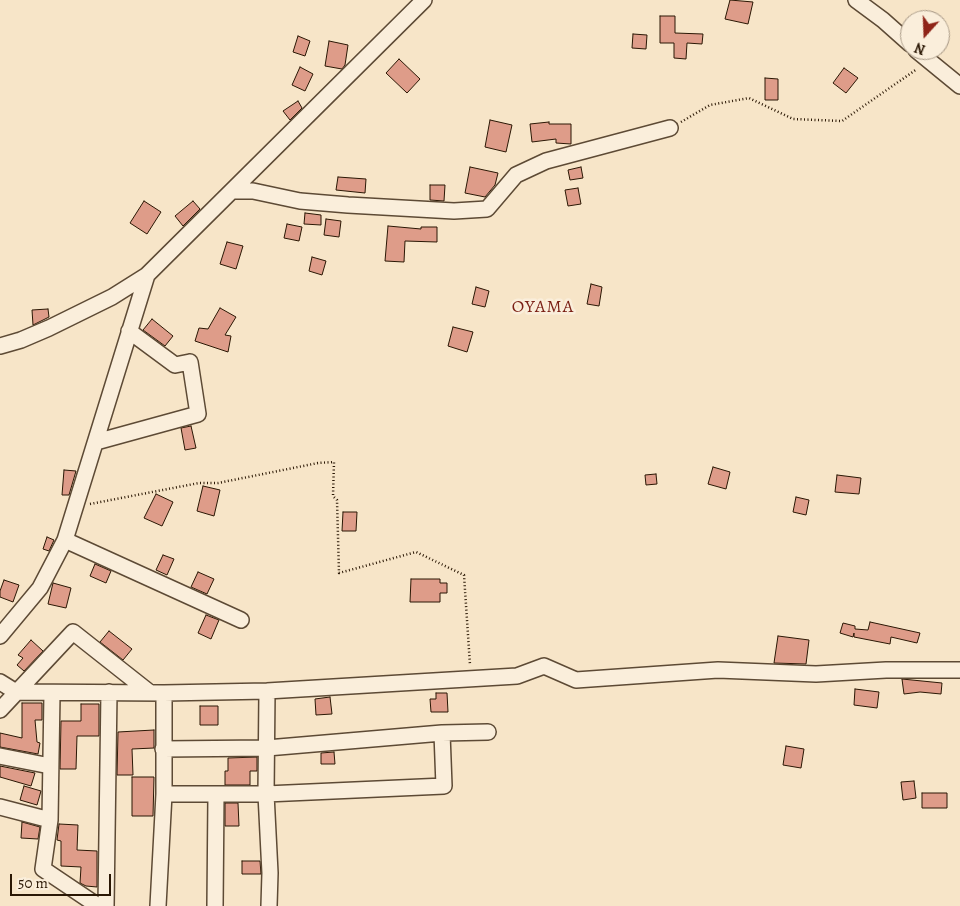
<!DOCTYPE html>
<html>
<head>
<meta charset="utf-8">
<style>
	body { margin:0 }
	#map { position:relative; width:960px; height:906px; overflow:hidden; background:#f7e5c8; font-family:Alegreya,serif }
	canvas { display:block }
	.north { position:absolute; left:900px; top:10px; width:50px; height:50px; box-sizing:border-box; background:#faeedb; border:1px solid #a79885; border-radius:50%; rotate:200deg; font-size:14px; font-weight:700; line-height:20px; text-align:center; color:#2a1704 }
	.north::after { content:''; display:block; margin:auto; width:18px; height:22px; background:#8f2418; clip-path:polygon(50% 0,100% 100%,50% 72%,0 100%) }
	.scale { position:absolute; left:10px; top:874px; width:101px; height:22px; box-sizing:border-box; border:2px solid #2a1704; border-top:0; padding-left:6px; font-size:15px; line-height:18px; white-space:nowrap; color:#2a1704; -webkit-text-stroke:4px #faeedb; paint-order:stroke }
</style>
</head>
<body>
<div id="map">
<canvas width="960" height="906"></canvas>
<div class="north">N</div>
<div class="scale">50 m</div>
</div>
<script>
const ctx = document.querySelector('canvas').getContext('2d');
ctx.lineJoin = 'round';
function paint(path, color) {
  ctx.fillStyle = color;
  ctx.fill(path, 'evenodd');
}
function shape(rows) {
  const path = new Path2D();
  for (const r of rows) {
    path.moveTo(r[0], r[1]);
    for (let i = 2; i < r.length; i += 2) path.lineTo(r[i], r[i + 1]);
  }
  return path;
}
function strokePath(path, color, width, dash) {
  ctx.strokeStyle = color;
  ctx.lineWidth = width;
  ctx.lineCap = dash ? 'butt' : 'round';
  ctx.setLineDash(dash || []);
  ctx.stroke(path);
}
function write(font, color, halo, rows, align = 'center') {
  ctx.font = font + ' Alegreya,serif';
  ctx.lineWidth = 5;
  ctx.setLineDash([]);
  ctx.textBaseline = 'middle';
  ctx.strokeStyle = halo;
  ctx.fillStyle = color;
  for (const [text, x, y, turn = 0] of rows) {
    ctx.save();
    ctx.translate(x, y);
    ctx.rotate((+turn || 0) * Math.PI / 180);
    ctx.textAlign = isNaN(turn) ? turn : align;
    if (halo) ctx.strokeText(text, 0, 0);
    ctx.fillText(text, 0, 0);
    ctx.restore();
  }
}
const building = shape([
	[730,0,753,2,748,24,725,19,730,0],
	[660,16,675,16,675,33,703,34,702,44,687,43,686,59,674,58,674,43,660,43,660,16],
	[633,34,647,35,646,49,632,48,633,34],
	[298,36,310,41,305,56,293,52,298,36],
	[329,41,348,45,345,65,342,69,325,66,329,41],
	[399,59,420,79,407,93,386,73,399,59],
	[300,67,313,74,305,91,292,85,300,67],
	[844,68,858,78,846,93,833,83,844,68],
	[765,78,778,79,778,100,765,100,765,78],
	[298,101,302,108,290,120,283,111,298,101],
	[490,120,512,125,506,152,485,147,490,120],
	[549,122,549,124,571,124,571,144,556,143,556,139,532,142,530,124,549,122],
	[470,167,498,173,495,185,485,197,465,193,470,167],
	[581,167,583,178,570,180,568,170,581,167],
	[338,177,366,179,365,193,336,190,338,177],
	[430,185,445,185,444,201,430,200,430,185],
	[578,188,581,204,568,206,565,190,578,188],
	[144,201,161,212,147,234,130,223,144,201],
	[193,201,200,209,183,226,175,216,193,201],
	[305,213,321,215,321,225,304,224,305,213],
	[326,219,341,221,339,237,324,235,326,219],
	[287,224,302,227,299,241,284,238,287,224],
	[388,226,421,229,421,227,437,227,437,242,405,241,404,262,385,261,388,226],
	[227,242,243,246,236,269,220,264,227,242],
	[312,257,326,261,322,275,309,271,312,257],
	[591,284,602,287,599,306,587,304,591,284],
	[476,287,489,291,485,307,472,304,476,287],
	[220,308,236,317,225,335,231,336,228,352,195,341,199,328,208,329,220,308],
	[48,309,49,317,33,325,32,310,48,309],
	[152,319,173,336,165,346,143,330,152,319],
	[453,327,473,332,467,352,448,346,453,327],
	[191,426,196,448,185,450,181,428,191,426],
	[713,467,730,472,726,489,708,484,713,467],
	[64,470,76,471,69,495,62,495,64,470],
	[656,474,657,484,646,485,645,475,656,474],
	[837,475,861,478,859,494,835,492,837,475],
	[203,486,220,490,214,516,197,511,203,486],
	[156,494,173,502,162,526,144,518,156,494],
	[796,497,809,500,806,515,793,512,796,497],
	[343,512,357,512,356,531,342,531,343,512],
	[47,537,54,540,49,551,43,549,47,537],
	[163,555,174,559,167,575,156,570,163,555],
	[95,564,111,571,106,583,90,576,95,564],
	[198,572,214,579,207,594,191,587,198,572],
	[411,579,440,579,440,583,447,583,447,593,440,593,440,602,410,602,411,579],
	[4,580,19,585,13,602,0,597,0,591,4,580],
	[53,583,71,588,66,608,48,604,53,583],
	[206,615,219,620,211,639,198,633,206,615],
	[870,622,920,633,917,643,891,637,890,644,854,637,854,633,853,637,840,633,843,623,855,626,855,629,868,630,870,622],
	[109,631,132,649,123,660,100,642,109,631],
	[778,636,809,640,806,664,774,663,778,636],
	[31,640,43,651,24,671,17,665,23,658,18,655,31,640],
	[902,679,942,683,941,694,920,692,904,694,902,679],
	[855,689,879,692,877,708,854,705,855,689],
	[436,693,447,693,448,712,431,712,430,699,436,699,436,693],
	[330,697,332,714,316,715,315,699,330,697],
	[22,703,42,703,42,720,35,720,37,742,40,743,38,754,0,747,0,733,22,738,22,703],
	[81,704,99,704,99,736,77,736,76,769,60,769,61,721,81,721,81,704],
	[200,706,218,706,218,725,200,725,200,706],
	[154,730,154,748,132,749,133,775,117,775,118,732,154,730],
	[786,746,804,749,801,768,783,765,786,746],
	[334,752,335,764,321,764,321,753,334,752],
	[257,757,257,771,250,771,250,785,225,785,225,771,228,771,228,758,257,757],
	[0,766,35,773,31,786,0,777,0,766],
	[132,777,154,777,153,816,132,816,132,777],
	[914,781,916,798,903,800,901,782,914,781],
	[24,786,41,791,37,805,20,800,24,786],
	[922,793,947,793,947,808,922,808,922,793],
	[225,803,238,803,239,826,225,826,225,803],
	[22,822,40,827,38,839,21,838,22,822],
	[59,824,78,825,77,850,97,851,97,887,86,886,80,883,81,867,61,866,61,841,57,840,59,824],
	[242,861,260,861,261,874,242,874,242,861]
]);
paint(building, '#de9c89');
strokePath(building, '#2a1704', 1);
const street = shape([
	[856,0,883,20,910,44],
	[916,50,960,86],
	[234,191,253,191,300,201,348,205,454,211,487,209,516,175,546,161,670,128],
	[0,346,21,340,49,328,112,297,147,275,424,0],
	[96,442,198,414,190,362,175,365,129,331],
	[65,540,241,620],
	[0,636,40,588,65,540,147,275],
	[0,682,16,692,164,693,267,691,517,676,544,666,576,680,718,670,816,674,886,670,960,670],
	[267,691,266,794,270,873,269,906],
	[52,694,50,820,43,869,98,906],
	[0,710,73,632,149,692],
	[163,749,267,748,442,733,488,732],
	[0,756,50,766],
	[164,794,266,794,444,786,442,733],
	[0,807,50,820],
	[106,906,109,692],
	[158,906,164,794,164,693],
	[215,906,216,795]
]);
strokePath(street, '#5d4a35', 18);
strokePath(shape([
	[681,122,710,105,749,98,793,119,842,121,917,69],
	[90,504,199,483,218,483,318,463,334,462,333,496,337,500,339,573,416,552,464,575,470,665]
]), '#2a1704', 2.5, [1, 2.5]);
strokePath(street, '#faeedb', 15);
ctx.letterSpacing = '1px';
write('18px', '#7a1f14', '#faeedb', [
	["OYAMA",543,308]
]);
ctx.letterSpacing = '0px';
</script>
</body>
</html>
